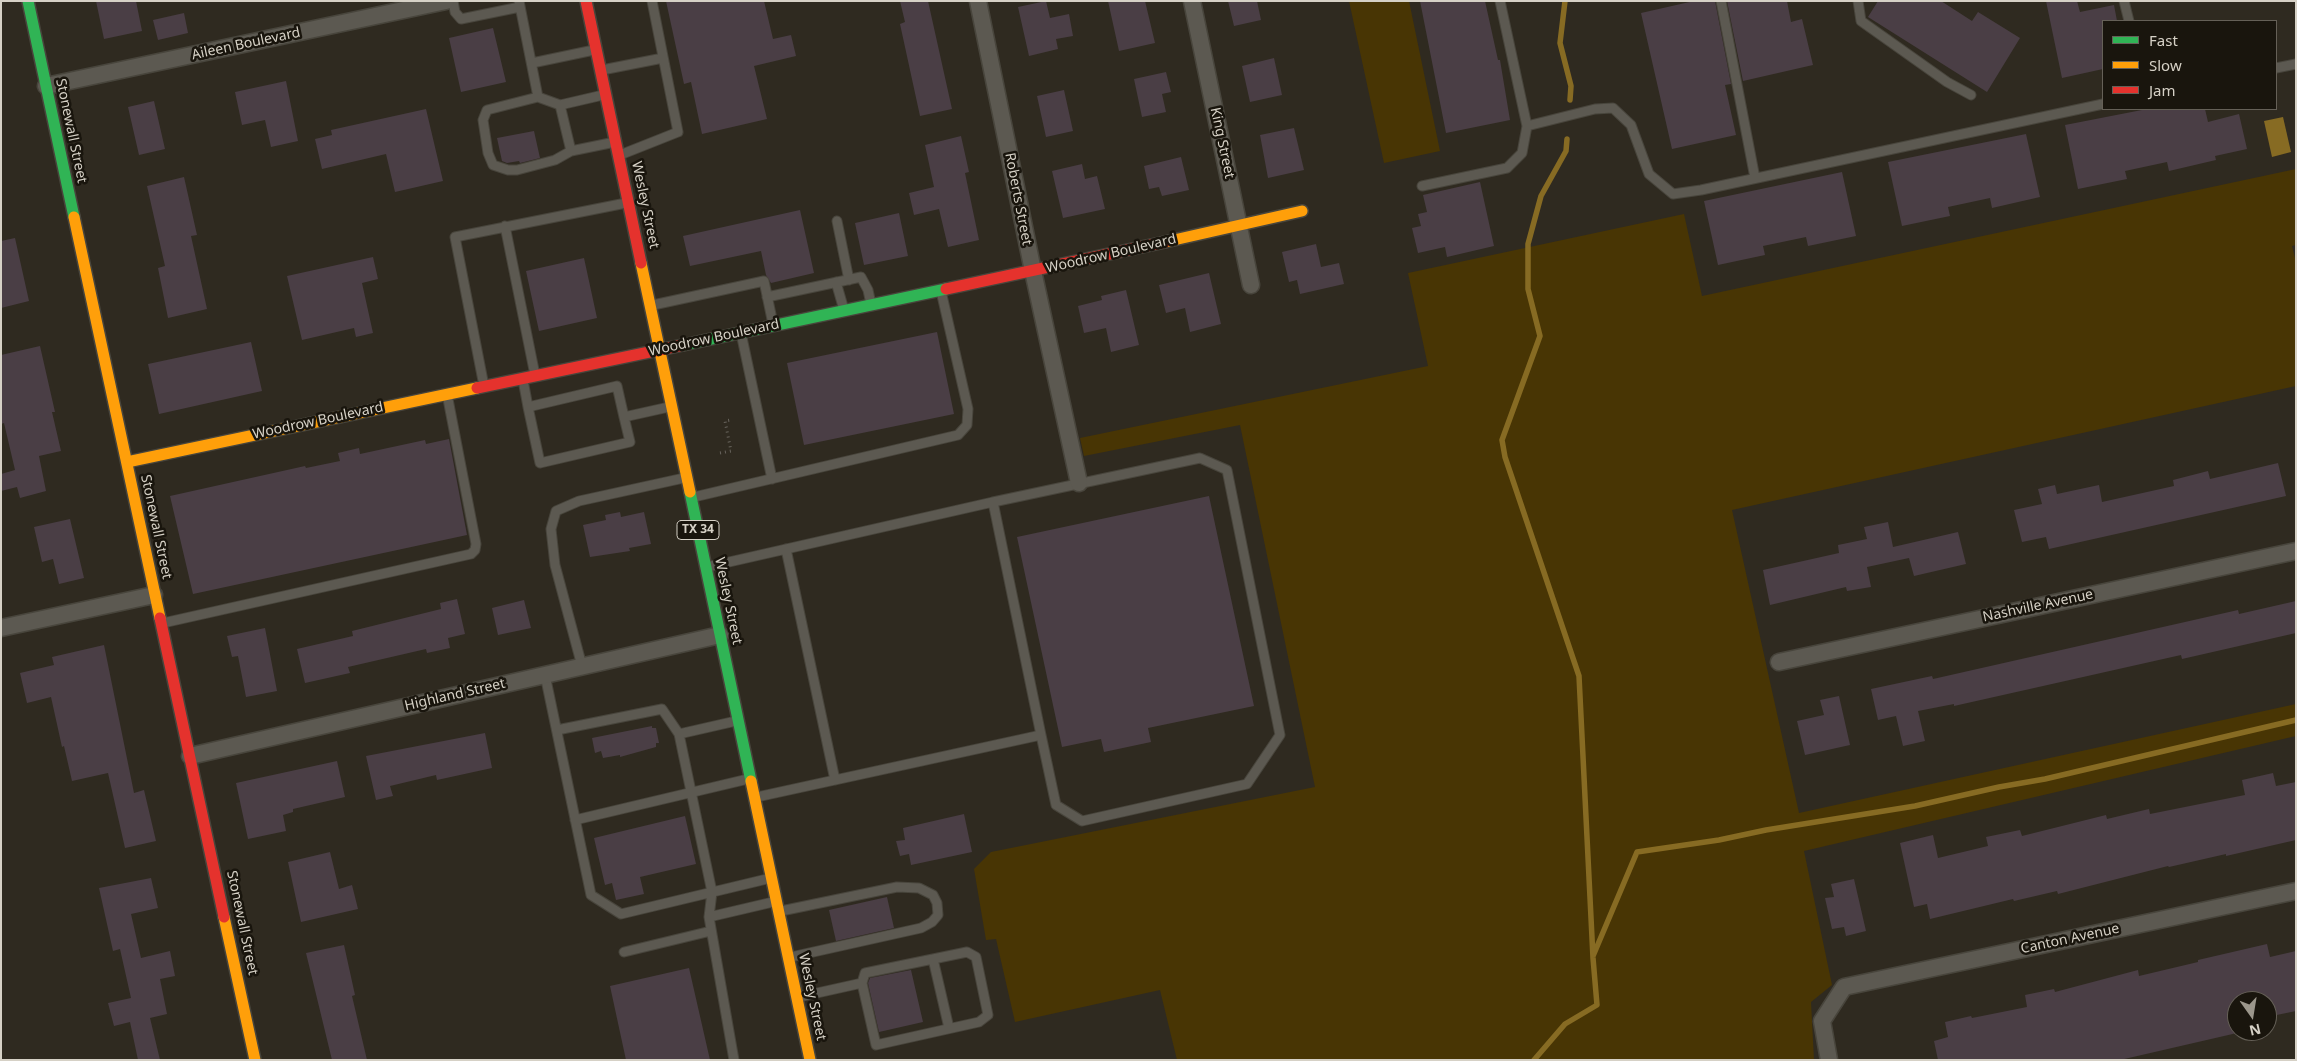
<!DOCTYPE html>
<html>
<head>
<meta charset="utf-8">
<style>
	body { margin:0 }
	#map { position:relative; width:2297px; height:1061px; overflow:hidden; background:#2f2a20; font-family:"Noto Sans",sans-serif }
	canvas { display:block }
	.frame { position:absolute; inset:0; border:2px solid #d6d1c6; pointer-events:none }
	.legend { position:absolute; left:2102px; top:20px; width:175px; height:90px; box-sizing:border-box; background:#19150d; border:1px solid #656057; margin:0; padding:6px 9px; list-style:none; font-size:15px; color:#d6d1c6 }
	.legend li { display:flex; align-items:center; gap:10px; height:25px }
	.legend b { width:25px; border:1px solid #656057 }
	.north { position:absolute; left:2227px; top:991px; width:50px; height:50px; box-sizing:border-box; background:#19150d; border:1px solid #656057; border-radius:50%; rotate:167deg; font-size:14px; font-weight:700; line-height:20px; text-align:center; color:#d6d1c6 }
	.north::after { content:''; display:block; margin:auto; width:18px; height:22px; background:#9c978c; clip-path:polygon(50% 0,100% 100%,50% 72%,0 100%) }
</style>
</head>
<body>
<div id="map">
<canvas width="2297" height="1061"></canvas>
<div class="frame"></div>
<ul class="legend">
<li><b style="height:6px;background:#30b455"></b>Fast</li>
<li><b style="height:6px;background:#ff9f0a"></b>Slow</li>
<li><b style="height:6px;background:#e5322d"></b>Jam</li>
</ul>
<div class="north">N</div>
</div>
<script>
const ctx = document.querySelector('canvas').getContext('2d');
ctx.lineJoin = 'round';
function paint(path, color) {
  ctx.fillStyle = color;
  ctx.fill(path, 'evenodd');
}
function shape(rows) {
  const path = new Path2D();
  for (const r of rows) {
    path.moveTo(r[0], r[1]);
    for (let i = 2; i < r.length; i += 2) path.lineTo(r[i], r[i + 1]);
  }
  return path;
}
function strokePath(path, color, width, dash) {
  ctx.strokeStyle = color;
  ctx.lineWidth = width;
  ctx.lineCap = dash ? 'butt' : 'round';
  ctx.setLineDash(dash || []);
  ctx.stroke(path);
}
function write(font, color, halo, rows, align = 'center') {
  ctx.font = font + ' "Noto Sans",sans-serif';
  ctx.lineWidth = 5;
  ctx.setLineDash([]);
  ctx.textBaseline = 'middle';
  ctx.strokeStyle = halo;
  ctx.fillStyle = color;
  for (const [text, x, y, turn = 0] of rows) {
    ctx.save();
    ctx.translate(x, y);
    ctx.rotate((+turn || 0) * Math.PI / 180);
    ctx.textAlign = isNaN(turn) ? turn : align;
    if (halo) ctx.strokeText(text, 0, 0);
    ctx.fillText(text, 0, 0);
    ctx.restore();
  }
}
paint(shape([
	[1349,1,1409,1,1440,151,1384,163],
	[2296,169,2296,245,2292,246,2296,262,2296,386,1732,510,1799,813,2296,704,2296,736,1804,851,1832,985,1811,1002,1814,1060,1177,1060,1160,990,1015,1022,996,939,986,940,974,869,991,852,1315,787,1240,425,1084,456,1080,438,1428,366,1408,273,1684,214,1702,296]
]), '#483504');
paint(shape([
	[2283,117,2291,152,2272,157,2264,121]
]), '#876b23');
strokePath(shape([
	[1565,1,1560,43,1571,86,1570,100],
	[1593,956,1637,852,1719,840,1766,830,1915,806,1999,787,2045,779,2296,720],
	[1534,1060,1565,1024,1597,1005,1593,958,1579,676,1505,457,1502,440,1540,336,1528,289,1528,244,1541,196,1566,151,1567,139]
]), '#876b23', 5.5);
paint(shape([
	[96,1,136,1,142,31,104,39],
	[666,1,764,1,773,39,791,35,796,56,754,66,767,119,702,134,691,82,684,84],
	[900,1,928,1,952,109,920,116,900,24,905,22],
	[1046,1,1050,18,1069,14,1073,36,1056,39,1058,49,1029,56,1018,7],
	[1108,1,1145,1,1155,43,1119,51],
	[1228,1,1257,1,1261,20,1234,26],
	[1420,1,1485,1,1498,60,1500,60,1510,120,1446,133],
	[1694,1,1715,1,1731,84,1725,85,1736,135,1672,149,1641,13],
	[1727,1,1787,1,1791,22,1802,19,1813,65,1743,81],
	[1878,1,1941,1,1972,21,1978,12,2020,38,1987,92,1868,17],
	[2046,1,2077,1,2080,12,2114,5,2117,21,2103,21,2103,69,2062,78],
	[184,13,188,33,158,40,153,20],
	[493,28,506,82,461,92,449,38],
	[1274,58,1282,95,1250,102,1242,66],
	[1166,72,1171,92,1162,94,1166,112,1142,117,1134,79],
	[286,81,298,141,271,147,265,120,242,125,235,92],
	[1064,90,1073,131,1046,137,1037,96],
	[154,101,165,149,139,155,128,107],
	[426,109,443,181,395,192,386,154,322,169,315,139,332,135,331,130],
	[2147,109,2205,109,2208,122,2239,114,2247,149,2215,156,2216,160,2169,171,2167,162,2125,171,2127,179,2078,189,2065,125],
	[1294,128,1304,170,1268,178,1260,135],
	[534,131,540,158,520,163,519,161,507,163,502,161,497,138],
	[2026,134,2040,197,1992,208,1990,198,1948,207,1950,216,1902,226,1888,162],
	[961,136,969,172,965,173,979,240,948,247,939,209,914,215,909,193,934,187,925,145],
	[1181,157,1189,190,1162,196,1159,187,1149,189,1144,166],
	[1082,164,1085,179,1097,176,1105,209,1063,218,1052,171],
	[1842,172,1856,236,1808,246,1806,237,1763,246,1765,255,1718,265,1704,201],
	[184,177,197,235,191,236,207,309,168,318,158,268,165,266,147,186],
	[1480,182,1494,246,1447,257,1445,247,1418,253,1412,228,1421,226,1418,214,1427,212,1423,195],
	[800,210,814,273,771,283,766,275,761,251,690,266,683,236],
	[899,213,908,256,864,265,855,223],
	[15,238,29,301,1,308,1,241],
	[1316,244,1321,267,1339,263,1344,284,1300,294,1297,280,1289,282,1282,252],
	[373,257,378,279,362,283,373,333,356,337,354,328,302,340,287,276],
	[584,258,597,318,539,331,526,271],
	[1209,273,1221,324,1190,332,1185,308,1166,313,1159,285],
	[1126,290,1139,345,1111,352,1106,328,1084,333,1078,306,1102,300,1101,296],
	[937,332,954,414,804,445,787,363],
	[251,342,262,391,159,414,148,364],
	[40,346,55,412,52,412,61,451,39,456,46,491,20,498,17,487,1,491,1,474,15,470,4,423,1,424,1,355],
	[449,439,467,535,193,594,170,496,305,466,306,468,340,461,338,453,359,448,360,454,425,440,426,444],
	[2278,463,2286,496,2049,549,2046,537,2022,542,2014,510,2042,504,2038,489,2055,485,2057,494,2099,485,2102,502,2174,486,2173,480,2208,471,2210,479],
	[1209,496,1254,706,1148,728,1151,742,1104,752,1101,739,1062,747,1017,537],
	[620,512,621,517,644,512,651,544,629,548,630,551,590,557,583,525,606,520,605,515],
	[70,519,84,578,59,584,53,559,42,562,34,527],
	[1888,522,1893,547,1958,532,1966,564,1914,576,1909,558,1867,567,1871,587,1847,591,1846,587,1770,605,1763,570,1839,553,1838,545,1867,539,1864,527],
	[457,599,465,634,448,638,450,648,427,653,426,649,348,667,350,673,305,683,297,649,353,636,352,631,441,609,440,603],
	[524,600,531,628,498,635,492,608],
	[2296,601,2296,633,2182,659,2181,655,1954,706,1954,704,1918,711,1925,741,1903,746,1896,716,1878,720,1871,689,1932,676,1933,679,2238,610,2239,614],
	[265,628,277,691,246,697,238,656,232,657,227,636],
	[104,645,134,793,144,790,156,841,125,848,108,773,72,781,64,746,62,747,51,697,27,703,20,673,54,665,52,657],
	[1839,696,1850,745,1805,755,1797,721,1824,715,1820,700],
	[652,726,652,728,656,728,659,743,656,743,656,747,620,757,620,755,603,758,601,751,595,753,592,738],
	[485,733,492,768,437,780,436,775,390,786,393,796,376,800,366,756],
	[337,761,345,797,293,809,293,812,283,815,286,831,248,839,236,783],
	[2273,773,2276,786,2296,782,2296,840,2226,856,2226,854,2169,867,2168,866,2058,894,2057,891,2014,901,2013,899,1930,919,1927,904,1914,907,1900,843,1933,835,1938,858,1988,846,1986,837,2020,830,2022,836,2106,815,2107,819,2149,809,2150,814,2245,795,2242,780],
	[964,814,972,852,911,865,909,854,900,856,896,841,905,840,903,828],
	[685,816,696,864,640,877,644,894,616,900,612,883,605,885,594,838],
	[330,852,339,889,352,885,358,909,301,922,288,862],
	[151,878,158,908,131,914,141,958,170,951,175,976,160,979,167,1014,150,1018,160,1060,138,1060,130,1022,114,1026,108,1003,131,998,120,949,113,951,99,888],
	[1854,879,1866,931,1846,936,1844,927,1832,929,1825,898,1834,897,1831,884],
	[887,897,894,928,836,941,829,910],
	[2267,944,2270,957,2296,951,2296,1011,2267,1017,2267,1001,2237,1001,2237,1033,2120,1060,1938,1060,1934,1041,1948,1037,1945,1022,1971,1016,1972,1018,2027,1007,2025,995,2054,989,2055,992,2138,970,2139,976,2198,962,2198,960],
	[344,945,355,995,352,996,367,1060,332,1060,306,953],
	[689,968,710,1060,626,1060,610,986],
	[911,970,923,1022,879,1032,868,983,870,978]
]), '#4a3e45');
const lane = shape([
	[453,1,455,12,461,19,520,7],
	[519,1,538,97],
	[1721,1,1755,178],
	[1858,1,1861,21,1947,82,1971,95],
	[2124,1,2129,21],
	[532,63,594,50],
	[2276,68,2296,64],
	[602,70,663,58],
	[603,95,560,105,538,97,487,110,483,120,488,153,493,165,508,170,517,170,555,160,571,151,615,142],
	[560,105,571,151],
	[1527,126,1595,109,1613,108,1631,125,1649,174,1673,194,1701,190,2103,104],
	[620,155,678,132,652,1],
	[1422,186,1507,168,1522,153,1527,126,1500,1],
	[837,221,849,280],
	[505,226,535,375],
	[836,282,844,310],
	[767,297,861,277,868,290,871,304],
	[653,305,764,281,773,324],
	[741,333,772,479],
	[523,380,528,407],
	[484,386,455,237,626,203],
	[624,417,617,386,528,407,540,463,630,442,624,417,669,407],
	[694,497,958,435,967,425,968,409,941,291],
	[993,502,1200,458,1227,470,1280,735,1247,784,1082,821,1056,805,1041,735],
	[786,549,835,780],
	[707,567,993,502,1041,735,757,797],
	[163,623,471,554,475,550,476,544,447,394],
	[582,666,555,565,551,529,556,511,579,501,684,478],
	[545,675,591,895,621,914,771,878],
	[557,730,662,709,679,734],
	[575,820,748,779],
	[781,911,897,887,919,888,933,895,937,903,938,915,932,922,921,928,791,957],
	[709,917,712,892,679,734,736,721],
	[624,952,711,931],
	[933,959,949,1028],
	[799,997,862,983,876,1045,979,1022,988,1015,976,957,967,952,865,973,862,983],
	[734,1060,709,917,773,902]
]);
const street = shape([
	[978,1,1033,271,1079,483],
	[1192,1,1251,285],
	[46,86,446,1],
	[1,628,154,595],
	[1779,662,2296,551],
	[190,756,720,635],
	[1829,1060,1822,1021,1844,987,2296,891]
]);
const fast = shape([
	[28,1,74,217],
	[683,345,946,289],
	[690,492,751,781]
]);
const slow = shape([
	[74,217,160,618],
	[1165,242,1302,211],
	[641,263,690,492],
	[127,462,477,388],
	[751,781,810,1060],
	[224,917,255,1060]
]);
const jam = shape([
	[586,1,641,263],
	[946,289,1165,242],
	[477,388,683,345],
	[160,618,224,917]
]);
strokePath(lane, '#48453c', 11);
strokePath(street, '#48453c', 19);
strokePath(fast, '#48453c', 14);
strokePath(slow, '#48453c', 14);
strokePath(jam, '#48453c', 14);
strokePath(shape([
	[720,453,731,451,725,421,731,420]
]), '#68645d', 3, [1, 4]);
strokePath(lane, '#5c5951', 9);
strokePath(street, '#5c5951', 16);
strokePath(fast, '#30b455', 11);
strokePath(slow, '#ff9f0a', 11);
strokePath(jam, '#e5322d', 11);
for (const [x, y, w] of [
	[698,530,42]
]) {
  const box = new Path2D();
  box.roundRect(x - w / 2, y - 9.5, w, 19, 4);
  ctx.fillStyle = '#19150d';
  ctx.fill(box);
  strokePath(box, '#d6d1c6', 1);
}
write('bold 12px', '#d6d1c6', null, [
	["TX 34",698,530]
]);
write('14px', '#d6d1c6', '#19150d', [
	["Aileen Boulevard",246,44,-12],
	["Stonewall Street",71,131,78],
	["King Street",1222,143,78],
	["Roberts Street",1018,199,79],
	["Wesley Street",645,205,78],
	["Woodrow Boulevard",1111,254,-13],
	["Woodrow Boulevard",714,338,-12],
	["Woodrow Boulevard",318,421,-12],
	["Stonewall Street",156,527,78],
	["Wesley Street",728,601,78],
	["Nashville Avenue",2038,606,-12],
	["Highland Street",455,695,-13],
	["Stonewall Street",242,923,78],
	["Canton Avenue",2070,939,-12],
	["Wesley Street",812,997,78]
]);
</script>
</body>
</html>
